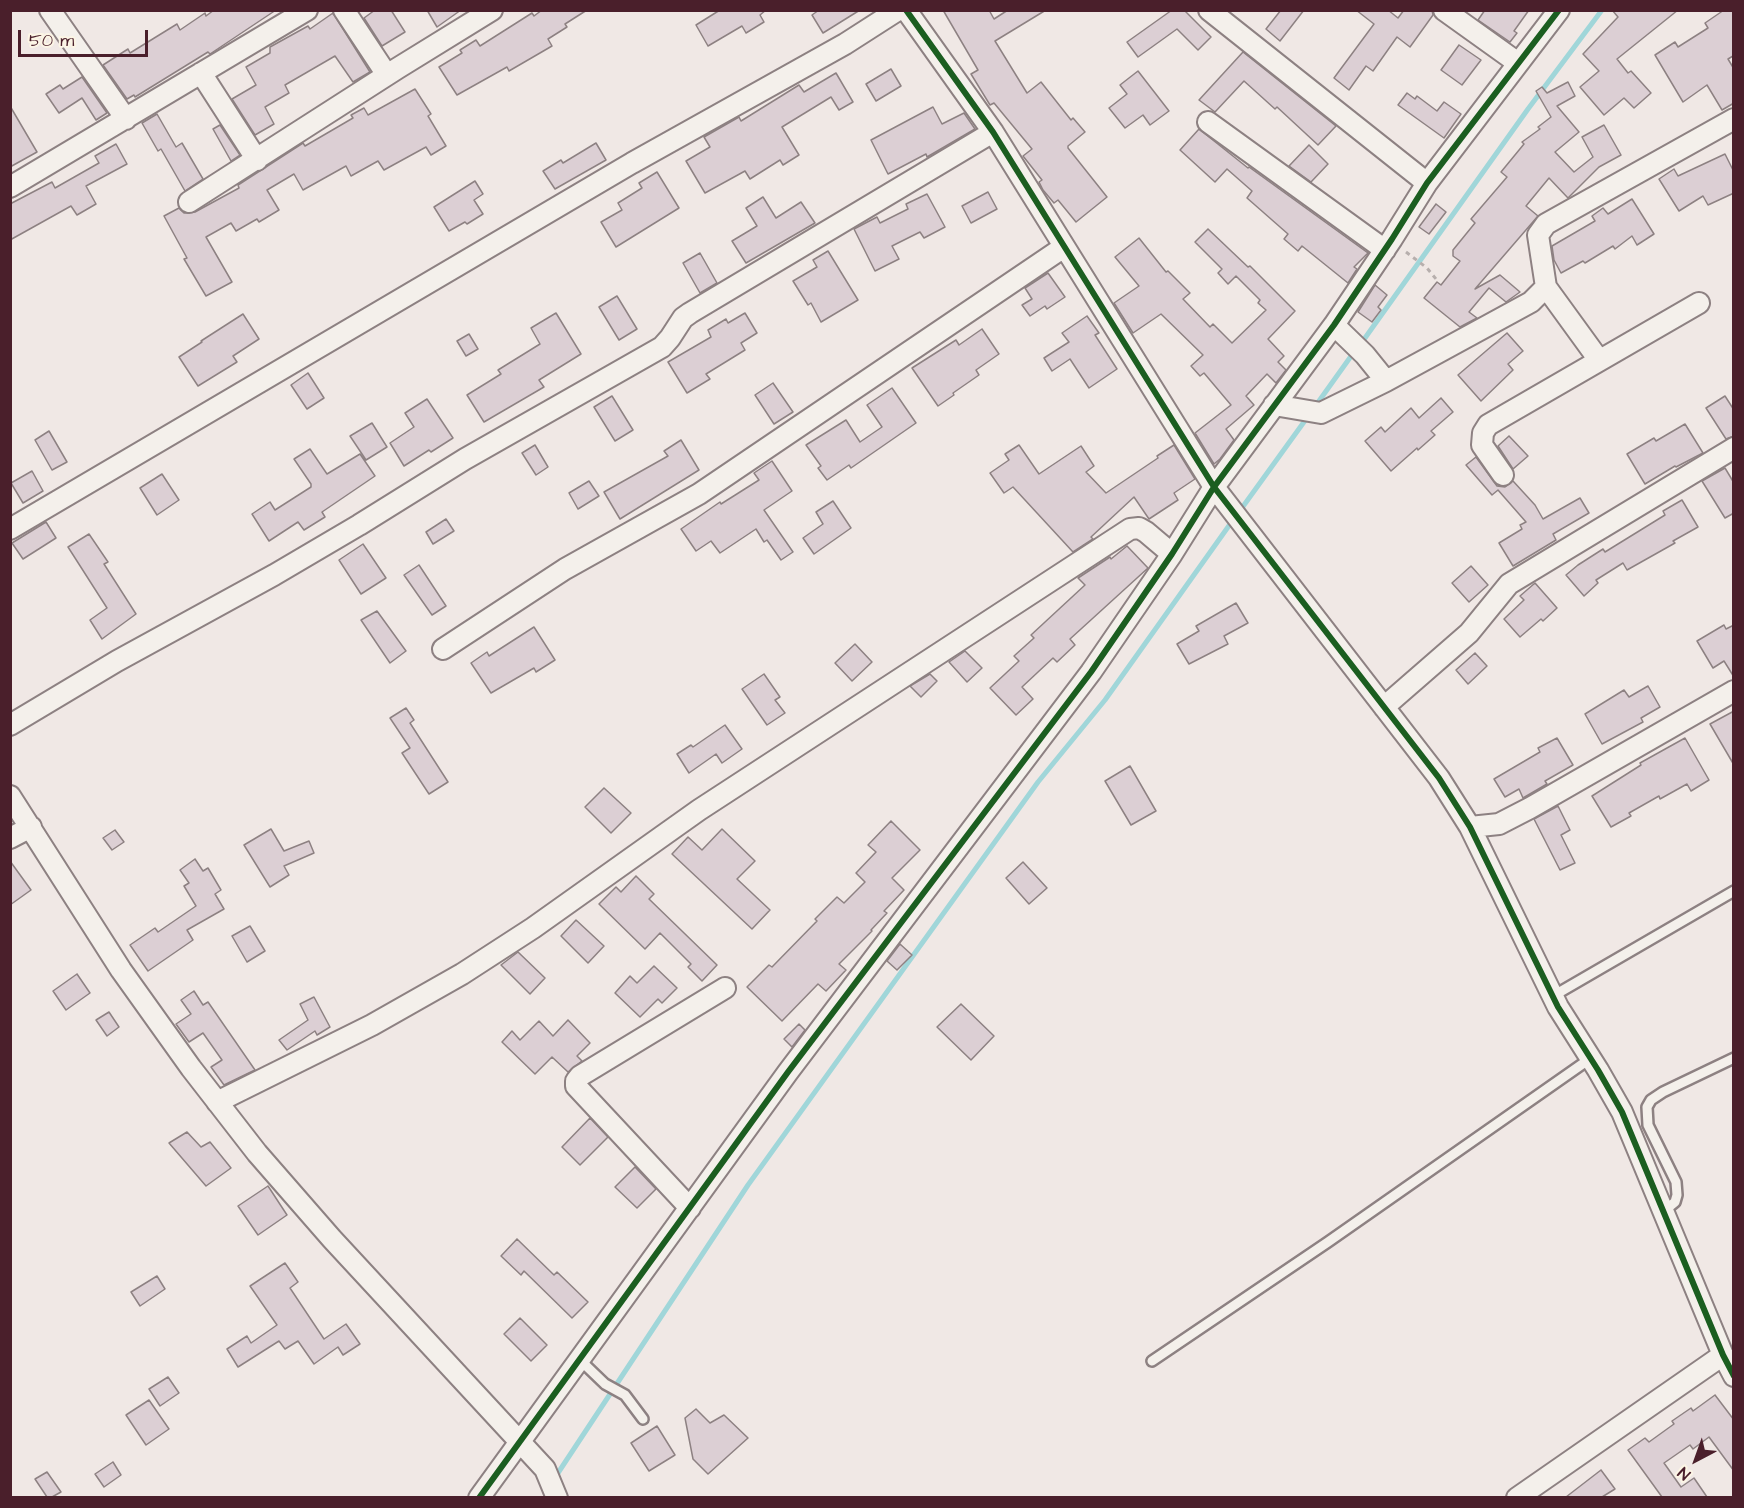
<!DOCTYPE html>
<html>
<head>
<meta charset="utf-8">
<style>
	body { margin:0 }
	#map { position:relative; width:1744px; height:1508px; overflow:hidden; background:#f0e8e5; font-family:"Architects Daughter",sans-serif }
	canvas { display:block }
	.frame { position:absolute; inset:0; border:12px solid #4a1f2b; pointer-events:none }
	.north { position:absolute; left:1666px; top:1430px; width:60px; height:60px; -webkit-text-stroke:4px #fcf5e5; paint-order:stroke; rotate:221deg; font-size:16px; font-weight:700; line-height:24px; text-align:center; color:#4a1f2b }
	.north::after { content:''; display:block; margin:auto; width:21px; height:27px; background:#4a1f2b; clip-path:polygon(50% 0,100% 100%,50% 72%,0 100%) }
	.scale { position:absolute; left:18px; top:30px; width:130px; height:27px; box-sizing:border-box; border:3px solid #4a1f2b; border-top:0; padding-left:8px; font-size:18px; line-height:21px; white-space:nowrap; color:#4a1f2b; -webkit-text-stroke:4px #fcf5e5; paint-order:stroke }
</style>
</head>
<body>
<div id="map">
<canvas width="1744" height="1508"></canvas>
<div class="frame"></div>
<div class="north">N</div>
<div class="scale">50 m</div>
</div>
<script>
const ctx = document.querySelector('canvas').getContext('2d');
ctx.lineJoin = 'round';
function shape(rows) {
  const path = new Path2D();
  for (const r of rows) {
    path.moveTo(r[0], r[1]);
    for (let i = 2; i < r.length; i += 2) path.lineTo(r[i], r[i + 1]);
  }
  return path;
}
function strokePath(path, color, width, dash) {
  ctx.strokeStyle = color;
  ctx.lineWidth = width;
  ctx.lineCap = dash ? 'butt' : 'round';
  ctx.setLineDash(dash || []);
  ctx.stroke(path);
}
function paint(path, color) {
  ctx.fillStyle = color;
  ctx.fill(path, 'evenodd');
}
strokePath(shape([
	[1360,345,1528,109,1602,10],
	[1314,408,1354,352],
	[1239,512,1309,415],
	[554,1479,748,1185,1038,782,1105,700,1233,520]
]), '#a0d6d9', 5);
const building = shape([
	[214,10,276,10,210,54,208,52,135,97,134,95,127,99,103,65,128,49,130,53,177,24,180,30,205,13,206,16,214,10],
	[375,10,391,10,405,32,382,46,364,18,375,10],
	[427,10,461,10,437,27,427,10],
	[542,10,587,10,565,24,567,27,548,39,552,46,509,71,507,67,457,95,439,67,462,53,460,50,476,40,480,46,532,13,534,16,542,10],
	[720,10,766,10,760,15,764,22,746,33,742,26,708,46,696,25,720,10],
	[819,10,860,10,823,33,812,15,819,10],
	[943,10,989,10,994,19,1008,10,1046,10,995,41,1027,93,1041,82,1071,120,1073,118,1085,132,1068,146,1068,148,1107,197,1076,222,1058,200,1054,203,1043,190,1039,182,1042,180,1023,156,1032,149,994,103,990,105,971,74,978,70,943,10],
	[1172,10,1184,10,1211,37,1198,50,1177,29,1138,57,1127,42,1172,10],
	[1281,10,1304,10,1280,41,1266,29,1281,10],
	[1356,10,1388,10,1398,18,1404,10,1432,10,1433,15,1410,47,1397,37,1373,71,1366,66,1349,90,1334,78,1374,24,1356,10],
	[1485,10,1529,10,1514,31,1517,33,1510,42,1478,20,1485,10],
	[1612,10,1678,10,1617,59,1628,73,1631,71,1651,93,1634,108,1624,98,1604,115,1580,87,1599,71,1583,54,1618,17,1612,10],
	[1724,10,1734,10,1733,56,1728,59,1734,69,1734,103,1722,110,1707,85,1683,102,1655,55,1675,42,1678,47,1708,28,1705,23,1724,10],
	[333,13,370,72,353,82,335,56,285,85,289,93,265,107,274,124,255,135,232,99,256,85,246,67,270,53,270,47,308,26,310,29,333,13],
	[1459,45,1481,60,1462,85,1441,70,1459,45],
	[1243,52,1336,126,1318,145,1277,107,1275,109,1244,81,1215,112,1199,100,1243,52],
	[891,69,901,86,876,101,866,84,891,69],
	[1138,71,1169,111,1150,125,1143,115,1125,128,1109,108,1127,94,1120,85,1138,71],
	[836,73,853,102,839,110,831,97,782,127,799,155,783,165,780,160,750,179,745,171,705,193,686,161,710,147,704,137,739,117,741,121,799,85,804,92,836,73],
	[82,77,107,113,96,120,82,98,59,113,46,94,60,85,63,89,82,77],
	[1568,82,1575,96,1557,106,1579,132,1555,152,1574,172,1593,157,1582,137,1604,125,1621,155,1599,167,1568,198,1549,178,1526,206,1538,216,1475,289,1500,275,1520,292,1506,302,1489,288,1469,312,1477,318,1460,327,1424,298,1437,282,1441,285,1460,261,1453,256,1453,250,1475,223,1471,219,1507,177,1501,172,1524,144,1522,142,1540,129,1538,127,1551,117,1536,91,1542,87,1547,93,1568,82],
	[415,89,431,114,428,116,446,146,431,155,426,147,384,170,378,161,351,176,346,166,303,190,294,174,267,190,279,210,259,222,257,219,236,231,231,223,206,237,232,282,206,296,184,259,187,258,164,216,179,208,184,213,195,212,239,188,238,185,303,143,305,146,353,118,351,115,364,108,368,115,415,89],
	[1407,93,1415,99,1417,96,1437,111,1444,102,1461,114,1444,138,1398,105,1407,93],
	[10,106,37,152,10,167,10,106],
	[933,107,942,124,964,113,975,129,927,157,926,154,888,174,871,140,933,107],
	[157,114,176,147,182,143,203,179,185,191,161,149,158,151,142,123,157,114],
	[220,125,240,155,231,161,213,129,220,125],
	[1199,129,1248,168,1249,167,1368,253,1354,267,1357,269,1348,283,1302,246,1298,251,1284,239,1288,234,1247,198,1252,191,1227,169,1215,182,1180,150,1199,129],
	[596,143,606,160,555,189,543,171,561,160,563,163,596,143],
	[116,144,127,164,86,186,96,204,77,215,71,206,10,240,10,204,52,182,55,188,99,163,95,156,116,144],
	[1309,145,1328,164,1311,182,1289,166,1309,145],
	[1725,154,1734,172,1734,193,1708,205,1703,196,1679,211,1659,179,1674,169,1678,176,1725,154],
	[657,172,679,208,616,247,601,222,622,210,618,203,642,188,639,183,657,172],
	[475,181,483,194,474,200,483,214,467,224,465,222,449,231,434,207,475,181],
	[988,192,997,209,971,223,962,206,988,192],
	[927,194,945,227,924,238,920,232,892,246,899,259,875,271,854,229,877,217,880,223,908,209,906,204,927,194],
	[763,197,776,218,801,202,815,223,746,263,732,241,757,226,746,208,763,197],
	[1632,199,1654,234,1637,245,1632,236,1615,249,1613,246,1585,263,1583,261,1561,273,1554,260,1552,246,1595,221,1592,216,1603,208,1608,214,1632,199],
	[1436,204,1446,212,1429,234,1419,227,1436,204],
	[1208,229,1248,267,1250,266,1295,311,1268,339,1284,356,1278,362,1286,370,1276,383,1267,374,1246,396,1254,405,1226,429,1234,440,1220,459,1214,464,1195,433,1231,405,1204,373,1200,376,1191,366,1203,355,1161,314,1133,333,1114,303,1139,286,1115,257,1139,238,1166,272,1168,271,1190,293,1183,299,1210,327,1213,324,1232,343,1266,310,1258,303,1260,300,1236,276,1228,284,1218,273,1222,269,1195,242,1208,229],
	[828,251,858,300,821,322,811,303,808,305,793,281,817,267,813,260,828,251],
	[700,253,717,283,700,293,683,263,700,253],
	[1048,273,1065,297,1047,309,1045,306,1030,316,1022,305,1032,299,1025,288,1048,273],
	[1375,285,1387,295,1378,307,1381,310,1372,322,1358,312,1375,285],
	[617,296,637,329,619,340,599,307,617,296],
	[556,313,581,354,539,380,544,387,484,422,467,395,501,374,498,370,540,344,531,328,556,313],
	[745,313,757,333,741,343,745,350,706,374,710,379,687,393,668,362,711,337,708,330,726,319,728,323,745,313],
	[243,314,259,339,233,356,237,362,198,386,179,357,202,342,201,341,243,314],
	[1087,316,1099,333,1095,335,1117,369,1089,388,1070,359,1052,371,1044,358,1069,342,1062,333,1087,316],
	[982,329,999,354,976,370,979,375,953,393,954,395,938,406,912,368,956,340,959,345,982,329],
	[1507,333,1523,351,1508,364,1513,370,1481,401,1458,375,1507,333],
	[469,334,478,349,466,356,457,341,469,334],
	[308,373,324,398,307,409,291,385,308,373],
	[773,383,793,412,774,424,755,395,773,383],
	[892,388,916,423,851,468,849,465,827,480,818,468,821,466,806,445,846,420,860,442,882,427,867,405,892,388],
	[612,396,633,430,615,441,594,407,612,396],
	[1725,396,1734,410,1734,436,1726,439,1706,408,1725,396],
	[1441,398,1453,412,1431,431,1435,435,1418,450,1417,448,1391,471,1365,441,1381,427,1385,432,1411,408,1419,418,1441,398],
	[427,399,453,438,431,452,429,450,404,466,390,443,414,427,405,413,427,399],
	[372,423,387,447,366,460,350,436,372,423],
	[1685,424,1703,453,1676,467,1675,466,1645,484,1627,454,1654,438,1656,441,1685,424],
	[49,431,67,462,52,470,35,440,49,431],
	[1509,436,1528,456,1513,469,1498,446,1509,436],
	[681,440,699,470,620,519,604,492,668,456,664,451,681,440],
	[535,445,548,467,536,475,522,453,535,445],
	[1019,445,1039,474,1081,446,1094,466,1086,472,1106,493,1158,458,1157,456,1174,445,1195,479,1174,493,1178,500,1149,519,1134,497,1091,537,1093,539,1073,552,1013,487,1004,493,990,473,1009,460,1005,454,1019,445],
	[310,449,327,474,360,454,375,476,322,512,325,517,304,530,298,522,269,541,252,514,270,502,275,510,311,487,311,484,294,459,310,449],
	[1476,457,1497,486,1505,487,1513,481,1535,505,1543,519,1580,498,1589,513,1553,534,1556,540,1513,566,1499,543,1522,529,1520,525,1526,522,1498,490,1492,495,1466,465,1476,457],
	[772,461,792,491,764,510,793,552,781,560,767,540,764,542,756,529,720,553,711,541,696,551,681,529,720,502,721,504,759,480,754,473,772,461],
	[1725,468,1734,483,1734,513,1725,518,1702,481,1725,468],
	[32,471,43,491,23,503,11,483,32,471],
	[162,474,179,500,157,515,140,488,162,474],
	[589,481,599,496,578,509,569,493,589,481],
	[1682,500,1698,527,1673,541,1675,543,1627,570,1623,563,1596,580,1598,583,1584,596,1566,575,1578,565,1603,549,1605,552,1665,515,1663,511,1682,500],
	[833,501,851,528,814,554,803,538,823,524,816,512,833,501],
	[446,519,454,531,433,544,426,532,446,519],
	[46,522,56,538,23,559,12,543,46,522],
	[89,534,108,562,104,564,136,614,102,639,90,620,107,608,68,547,89,534],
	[363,544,386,578,361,594,339,560,363,544],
	[1127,546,1148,568,1070,639,1075,645,1057,662,1053,658,1022,687,1033,699,1016,715,990,688,1019,661,1014,656,1034,638,1031,635,1085,585,1078,578,1110,557,1111,559,1127,546],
	[419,565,446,606,432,615,404,575,419,565],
	[1471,566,1488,585,1469,602,1452,583,1471,566],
	[1535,583,1557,608,1543,621,1541,619,1520,637,1504,619,1524,600,1520,596,1535,583],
	[1236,603,1248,623,1224,636,1228,644,1189,664,1177,644,1199,631,1196,626,1236,603],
	[377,611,406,651,390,663,361,620,377,611],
	[1724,625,1726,629,1734,625,1734,677,1724,661,1713,668,1697,641,1724,625],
	[534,627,555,660,536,672,534,668,491,693,471,663,487,652,489,656,534,627],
	[855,644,872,662,852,681,835,663,855,644],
	[965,651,982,668,967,682,949,662,965,651],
	[1475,653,1487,666,1468,684,1456,670,1475,653],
	[764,674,780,697,775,700,785,713,767,725,742,689,764,674],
	[930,674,937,681,921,697,910,686,930,674],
	[1648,686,1660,707,1641,718,1643,722,1602,744,1585,714,1624,690,1629,697,1648,686],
	[406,708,414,720,410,723,448,782,429,794,402,753,410,748,390,718,406,708],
	[1734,711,1734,765,1710,724,1734,711],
	[725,725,742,749,722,763,716,754,689,773,677,754,691,745,693,747,725,725],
	[1557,738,1573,765,1545,781,1547,784,1523,798,1519,789,1505,797,1494,779,1540,752,1538,748,1557,738],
	[1685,738,1709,780,1691,791,1687,784,1660,799,1659,796,1629,813,1631,816,1611,827,1592,796,1641,765,1640,763,1685,738],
	[1130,766,1156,811,1131,825,1105,781,1130,766],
	[604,788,631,813,611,833,585,807,604,788],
	[1558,806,1570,830,1561,835,1575,863,1560,870,1534,819,1558,806],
	[891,821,920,850,892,878,904,890,884,911,887,913,871,930,872,931,839,964,846,970,826,991,818,984,782,1021,747,987,769,965,772,967,817,921,815,919,837,897,844,903,865,882,856,873,876,852,868,845,891,821],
	[271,829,284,851,309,841,314,853,284,866,289,875,270,887,244,845,271,829],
	[722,829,755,861,737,879,770,910,752,929,672,854,688,837,702,850,722,829],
	[115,830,124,842,112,850,103,838,115,830],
	[195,859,203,871,208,868,221,890,215,894,224,909,187,930,193,940,148,971,130,945,155,928,158,932,196,906,184,886,189,883,180,870,195,859],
	[10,861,31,890,10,905,10,861],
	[1023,862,1047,888,1029,904,1006,878,1023,862],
	[636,876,654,894,649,899,717,965,702,981,688,967,691,964,660,933,645,949,599,904,616,887,621,892,636,876],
	[576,920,604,946,588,963,561,936,576,920],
	[250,926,265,951,247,962,232,936,250,926],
	[900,944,912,955,897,970,887,961,900,944],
	[518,952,545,978,530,994,501,965,518,952],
	[654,966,677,988,662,1003,658,999,640,1017,615,993,630,976,637,983,654,966],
	[77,974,90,993,66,1010,53,991,77,974],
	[194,991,203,1005,208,1002,255,1070,224,1085,211,1067,222,1060,203,1033,189,1042,176,1024,191,1014,181,1000,194,991],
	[314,997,330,1027,317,1035,315,1031,287,1050,279,1040,308,1020,300,1004,314,997],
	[961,1004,994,1036,971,1060,937,1027,961,1004],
	[109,1012,119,1027,107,1036,96,1020,109,1012],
	[568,1020,590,1043,577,1056,582,1061,568,1072,552,1057,535,1074,502,1042,512,1031,520,1040,539,1021,553,1036,568,1020],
	[799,1024,805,1030,792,1047,784,1039,799,1024],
	[590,1118,608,1137,580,1165,562,1147,590,1118],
	[187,1132,201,1147,210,1142,231,1168,206,1186,169,1143,187,1132],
	[635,1167,656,1189,637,1208,615,1187,635,1167],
	[268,1186,287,1215,258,1235,238,1206,268,1186],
	[517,1239,554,1275,557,1272,588,1302,572,1318,524,1271,521,1275,501,1256,517,1239],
	[285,1263,298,1282,290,1288,324,1339,346,1324,360,1344,343,1355,338,1347,314,1364,298,1341,285,1349,279,1341,238,1367,227,1349,247,1336,251,1343,277,1325,250,1286,285,1263],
	[157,1276,165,1289,140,1306,131,1292,157,1276],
	[520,1318,547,1345,531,1361,504,1334,520,1318],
	[168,1377,179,1393,160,1406,149,1389,168,1377],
	[1715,1395,1734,1420,1734,1471,1709,1437,1693,1449,1690,1445,1664,1463,1681,1487,1694,1478,1707,1497,1662,1497,1628,1450,1645,1438,1649,1442,1674,1424,1672,1421,1691,1408,1693,1411,1715,1395],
	[149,1400,169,1429,146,1445,126,1415,149,1400],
	[696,1409,710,1423,724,1415,748,1438,708,1474,693,1459,685,1418,696,1409],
	[657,1426,675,1455,649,1471,631,1443,657,1426],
	[113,1462,121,1475,104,1487,95,1474,113,1462],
	[1601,1470,1615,1489,1602,1497,1566,1497,1601,1470],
	[47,1472,61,1492,52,1497,47,1497,35,1479,47,1472]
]);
paint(building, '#dccfd4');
strokePath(building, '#8d8182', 1.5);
const service = shape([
	[1553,996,1734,891],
	[1664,1211,1675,1202,1677,1195,1676,1182,1648,1125,1647,1107,1651,1100,1663,1092,1734,1058],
	[579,1359,605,1384,625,1395,643,1419],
	[1152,1361,1328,1242,1591,1058]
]);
const minor = shape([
	[50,10,126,119],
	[344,10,387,75],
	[906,10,993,132,1214,487,1439,778,1470,827,1558,1007,1598,1070,1622,1112,1723,1355,1734,1376],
	[1209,10,1427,183],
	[1444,10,1518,63],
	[201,73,257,160],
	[1208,122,1385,250],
	[10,187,307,10],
	[189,202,398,68,492,10],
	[1546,287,1599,360],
	[1334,325,1365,355,1386,381],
	[1274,405,1321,413,1386,381,1531,302,1546,287,1538,235,1546,224,1734,119],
	[1503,475,1482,445,1483,433,1488,425,1699,303],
	[10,529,632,163,845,44,898,10],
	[443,649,565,569,699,494,1064,247],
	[1384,707,1469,633,1509,584,1734,448],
	[10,725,117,661,274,575,359,525,465,459,662,347,670,338,683,318,690,313,993,132],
	[10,796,121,970,191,1068,257,1153,332,1239,545,1469,557,1498],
	[1470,827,1499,824,1530,808,1734,691],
	[10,838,31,827],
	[217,1102,372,1025,462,974,533,928,699,810,1130,529,1139,528,1146,532,1172,554],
	[690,1208,576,1086,576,1081,580,1076,725,988],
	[479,1498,788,1072,1091,672,1172,554,1214,487,1334,325,1392,239,1427,183,1559,10],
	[1517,1498,1723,1355]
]);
strokePath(service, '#8d8182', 14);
strokePath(minor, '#8d8182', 24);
strokePath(shape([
	[1406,252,1427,268,1436,279]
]), '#b7afad', 3, [4.5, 4.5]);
strokePath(service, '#f4f0eb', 9);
strokePath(minor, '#f4f0eb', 20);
strokePath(shape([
	[906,10,993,132,1214,487,1439,778,1470,827,1558,1007,1598,1070,1622,1112,1723,1355,1734,1376],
	[479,1498,788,1072,1091,672,1172,554,1214,487,1334,325,1392,239,1427,183,1559,10]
]), '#1b5e20', 6);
</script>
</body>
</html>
